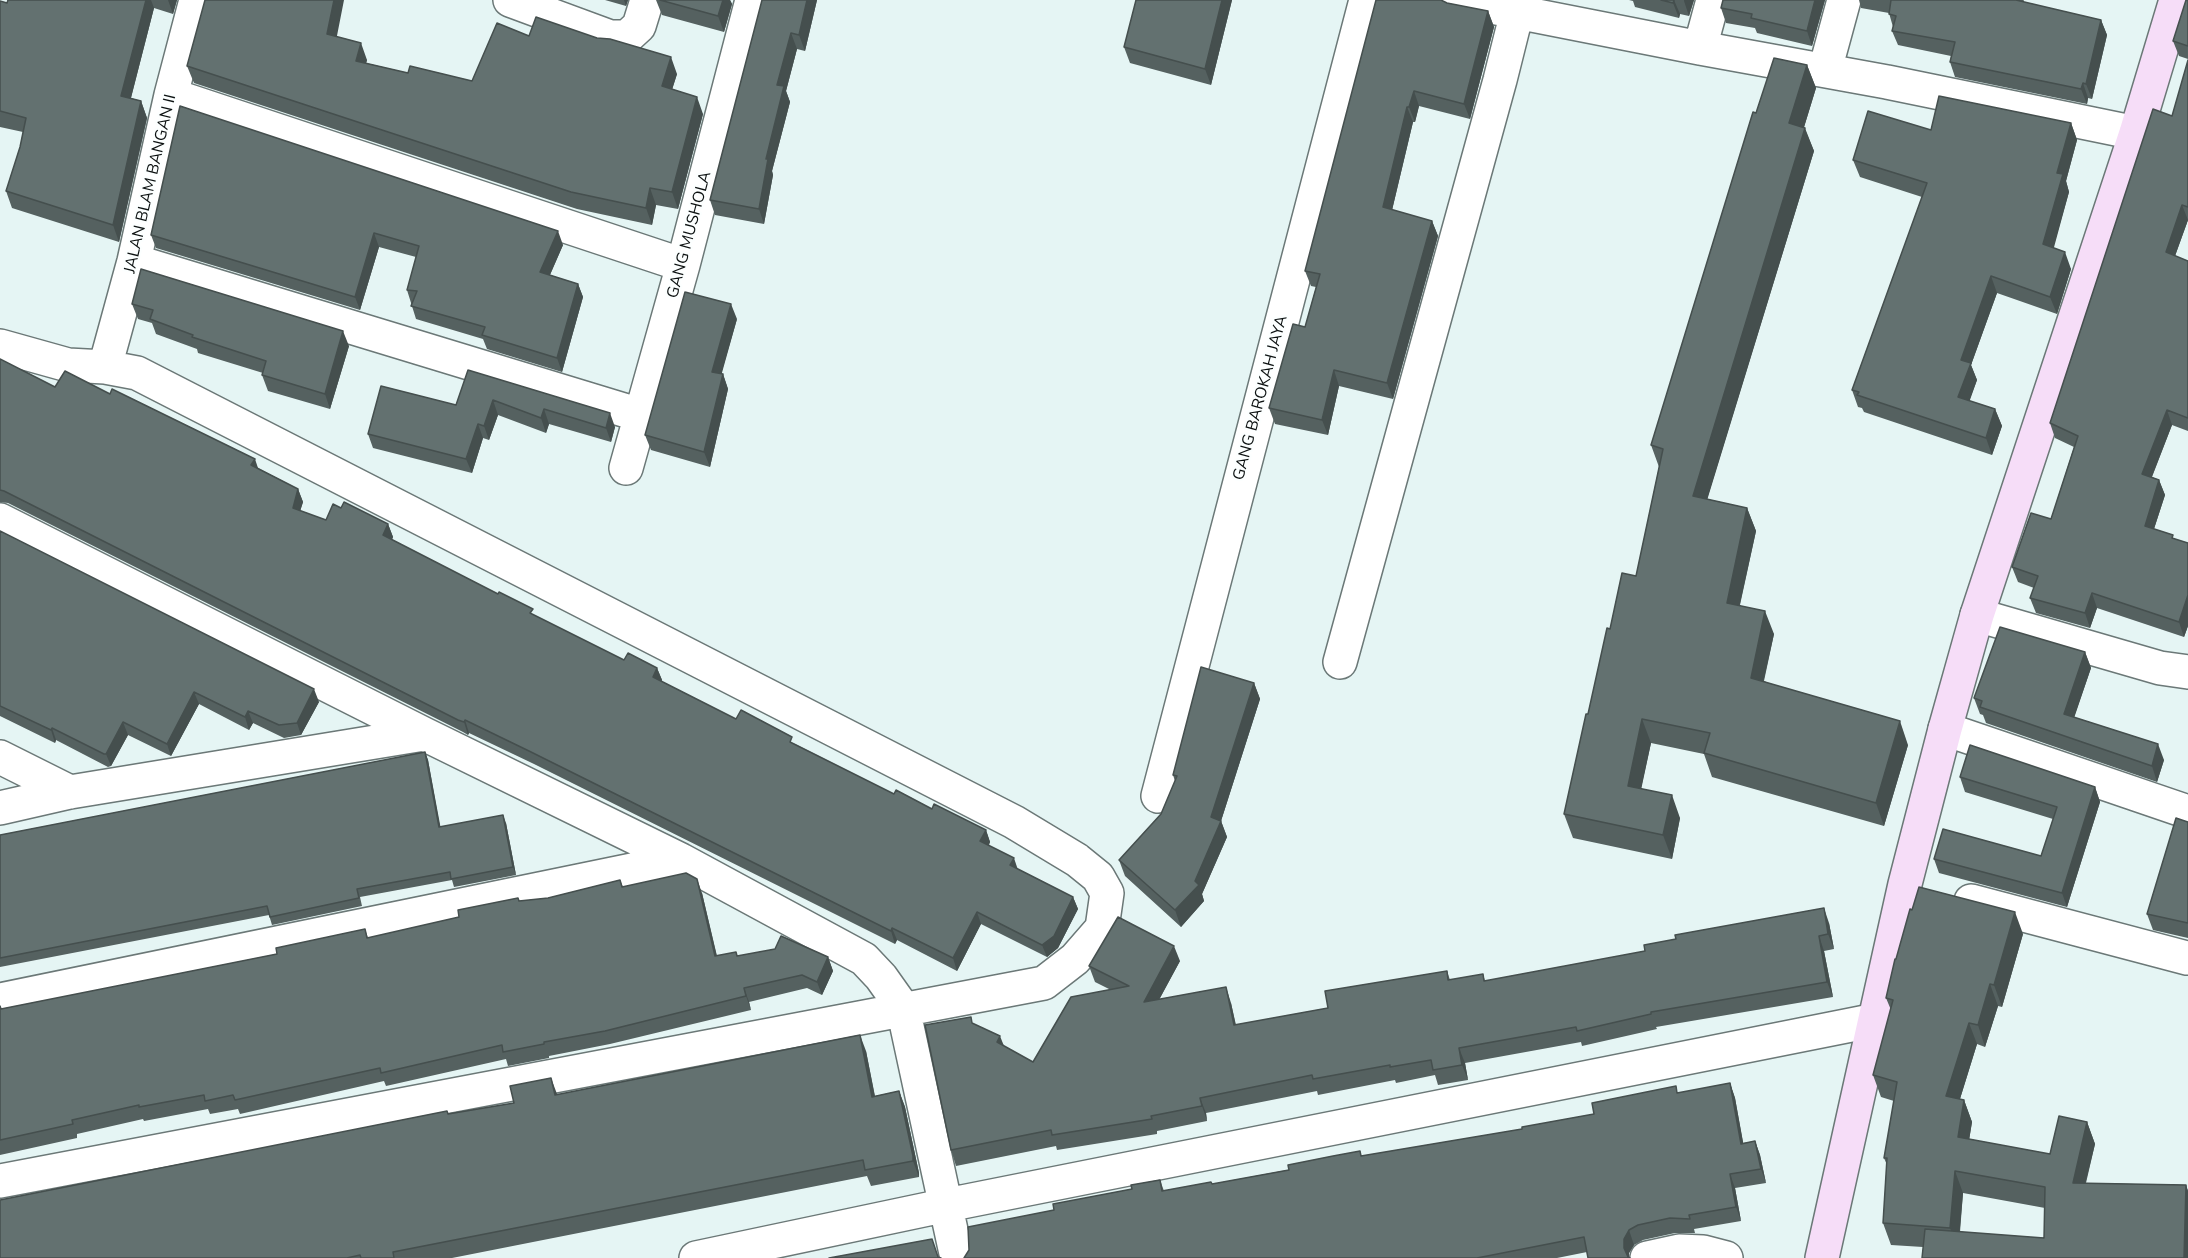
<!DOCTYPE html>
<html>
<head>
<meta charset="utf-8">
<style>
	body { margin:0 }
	canvas { display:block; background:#e5f5f4 }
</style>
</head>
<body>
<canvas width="2188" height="1258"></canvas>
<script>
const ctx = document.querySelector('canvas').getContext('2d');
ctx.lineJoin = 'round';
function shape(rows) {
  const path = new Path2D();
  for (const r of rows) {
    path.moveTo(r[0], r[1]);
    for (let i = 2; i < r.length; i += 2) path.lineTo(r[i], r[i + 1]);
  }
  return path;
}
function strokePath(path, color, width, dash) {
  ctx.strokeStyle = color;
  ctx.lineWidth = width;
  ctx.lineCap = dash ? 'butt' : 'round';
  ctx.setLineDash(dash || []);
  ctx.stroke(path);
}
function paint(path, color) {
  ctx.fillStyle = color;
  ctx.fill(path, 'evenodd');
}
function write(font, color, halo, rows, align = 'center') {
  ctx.font = font + ' "Nunito Sans",sans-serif';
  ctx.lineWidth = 4.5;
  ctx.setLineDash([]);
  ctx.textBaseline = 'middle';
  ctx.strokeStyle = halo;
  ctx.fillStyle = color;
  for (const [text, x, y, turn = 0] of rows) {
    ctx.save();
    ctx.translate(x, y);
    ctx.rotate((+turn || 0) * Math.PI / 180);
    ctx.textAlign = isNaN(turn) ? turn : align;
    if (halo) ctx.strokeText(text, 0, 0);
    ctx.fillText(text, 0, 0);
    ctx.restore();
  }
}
const street = shape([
	[510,0,610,37,627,37,639,26,647,0],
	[1456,0,1700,48,1887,82,2136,133],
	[1700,48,1713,0],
	[1825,70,1844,0],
	[171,95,683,265],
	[134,261,640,415],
	[0,346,68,365,105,367,137,373,1014,822,1077,860,1098,877,1107,893,1102,928,1075,959,1044,983,0,1181],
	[105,367,134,261,171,95,196,0],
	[626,468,683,265,752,0],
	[0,520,424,734,681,860,864,959,881,977,903,1008,957,1258],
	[1977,615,2160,668,2188,672],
	[1340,662,1500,80,1517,12],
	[1945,729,2188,812],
	[0,757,70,792],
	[1158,796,1366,0],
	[0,808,70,792,424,734],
	[1971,901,2187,958],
	[0,1000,681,860],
	[696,1258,947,1205,1876,1020],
	[1647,1258,1679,1251,1703,1252,1726,1258]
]);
const secondary = shape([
	[1822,1258,1905,884,1945,729,1977,615,2136,133,2176,0]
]);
strokePath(street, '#6b7877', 36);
strokePath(secondary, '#6b7877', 36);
strokePath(street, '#fff', 33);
strokePath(secondary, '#f6ddf8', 33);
paint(shape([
	[8,0,177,0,173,14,154,8,131,98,141,101,147,118,119,242,12,208,6,191,20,147,23,132,0,127,0,1,7,3],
	[605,0,628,0,626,6],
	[656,0,730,0,732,4,724,32,662,15],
	[762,0,817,0,805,51,797,49,786,91,790,102,772,171,773,175,764,224,715,215,710,200],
	[1136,0,1232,0,1211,85,1130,63,1124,47],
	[1629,0,1694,0,1689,16,1680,14,1679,18,1635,7,1633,1],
	[1723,0,1825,0,1812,46,1757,33,1755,28,1726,23,1721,8],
	[1859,0,2024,0,2023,2,2101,20,2107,35,2092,99,2088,98,2087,104,1955,77,1950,62,1951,56,1898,45,1892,31,1893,27,1889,13,1861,8],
	[2188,0,2188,59,2179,56,2173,41],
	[1447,3,1488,11,1494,27,1470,119,1419,106,1415,122,1413,122,1392,210,1432,221,1438,236,1393,399,1339,386,1328,435,1275,424,1269,408,1305,327,1316,287,1311,286,1305,271],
	[529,36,677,74,672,89,703,114,678,209,656,205,652,225,577,209,194,83,187,66,336,37,367,60,366,63,408,73,472,81],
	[2188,60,2188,220,2175,256,2188,261,2188,431,2172,425,2152,477,2159,480,2165,495,2154,529,2174,539,2188,543,2188,626,2184,637,2097,608,2090,628,2036,613,2030,598,2034,588,2018,582,2012,567,2051,519,2074,447,2055,438,2050,423,2172,116],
	[1807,65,1816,88,1804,127,1814,151,1707,499,1747,508,1756,531,1740,605,1774,634,1764,681,1908,745,1884,826,1712,777,1704,754,1651,743,1641,788,1680,818,1672,859,1573,838,1564,814,1610,629,1636,576,1659,467,1651,445,1756,113],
	[180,106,563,245,550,275,578,284,583,297,562,372,487,349,483,339,416,319,407,290,416,257,379,247,360,310,156,248,151,235],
	[2071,123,2077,140,2066,181,2069,192,2053,248,2071,269,2057,314,1997,293,1971,365,1977,380,1969,401,1995,409,2002,426,1992,455,1864,412,1862,408,1858,407,1852,390,1922,197,1860,177,1853,160,1931,130],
	[132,304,349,346,330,409,268,391,262,375,263,373,198,353,197,349,156,334,152,323,138,319],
	[737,319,721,374,723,374,728,389,710,467,651,450,645,435],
	[0,359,55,387,258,468,298,489,303,502,300,511,326,520,341,508,388,524,393,537,392,540,535,616,624,660,657,668,662,680,661,682,736,719,795,744,894,794,986,830,990,842,989,845,1018,869,1073,897,1078,909,1058,948,1047,957,981,924,957,971,897,940,895,944,534,764,469,733,468,735,463,732,8,503,0,502],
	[468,370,615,427,611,442,549,424,546,433,498,415,489,440,483,438,472,473,373,448,368,434,456,405],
	[0,531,319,702,301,735,284,738,253,723,249,730,199,704,171,756,128,735,111,766,108,767,56,740,55,743,0,716],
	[2085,652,2091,668,2074,717,2164,760,2157,782,1986,723,1983,715,1980,714,1974,698],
	[1254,683,1260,699,1221,821,1227,837,1202,894,1204,901,1181,927,1125,876,1119,860,1161,814,1175,781,1173,775],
	[425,752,428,760,440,827,506,823,516,875,454,887,452,880,360,897,362,906,272,925,269,915,0,967,0,835],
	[1960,777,2095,787,2100,802,2067,907,1939,873,1934,859,2041,856,2053,819,1965,792],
	[2188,822,2188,938,2153,930,2147,914],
	[620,880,623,887,702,893,717,956,828,957,833,971,822,995,807,988,749,1002,751,1010,610,1044,549,1056,549,1058,508,1066,506,1059,386,1086,384,1081,240,1114,238,1109,210,1114,208,1109,144,1121,143,1119,77,1134,77,1138,0,1155,0,1006,1,1009,277,954,365,929,368,938,459,917,518,898,519,901,548,898],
	[1829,923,1834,949,1824,951,1833,997,1656,1027,1657,1029,1582,1046,1581,1042,1465,1063,1468,1080,1438,1085,1435,1075,1396,1083,1395,1080,1318,1095,1317,1091,1206,1113,1207,1121,1157,1131,1157,1134,1057,1150,1056,1146,956,1166,951,1150,973,1023,1004,1046,1033,1062,1111,990,1095,982,1089,966,1180,961,1159,1000,1231,1003,1236,1025,1328,1008,1447,971,1450,980,1483,974,1485,981],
	[2023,934,2002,1007,1998,1006,1985,1047,1977,1044,1960,1099,1964,1100,1972,1122,1969,1140,2050,1154,2087,1122,2095,1144,2086,1183,2186,1185,2188,1191,2188,1258,1923,1247,1891,1245,1883,1223,1887,1165,1884,1158,1894,1101,1881,1097,1873,1075,1891,1010,1886,998,1896,959],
	[1963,1193,2045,1208,2044,1238,1960,1232],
	[866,1051,875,1096,899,1091,905,1107,919,1173,919,1177,871,1186,867,1176,452,1258,0,1258,449,1114,514,1103,557,1095],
	[1730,1083,1735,1098,1743,1143,1755,1141,1760,1155,1766,1183,1735,1188,1741,1221,1694,1229,1695,1233,1675,1233,1643,1240,1634,1245,1629,1253,1629,1257,1587,1252,1557,1258,964,1258,1054,1210,1132,1189,1160,1180,1164,1191,1212,1184,1362,1156,1522,1129,1594,1114,1678,1093]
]), '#556160');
paint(shape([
	[146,0,151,0,154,8,127,113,121,96],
	[168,0,177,0,173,14],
	[334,0,344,0,334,51,327,34],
	[624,0,628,0,626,6],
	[723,0,730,0,732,4,724,32,718,16],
	[807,0,817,0,805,51,799,35],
	[1222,0,1232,0,1211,85,1205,69],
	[1674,0,1680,14,1679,18,1673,3],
	[1684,0,1694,0,1689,16,1684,1],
	[1815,0,1825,0,1812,46,1807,31],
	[1488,11,1494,27,1470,119,1464,104],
	[2101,20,2107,35,2092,99,2086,84],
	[791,33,797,49,786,91,790,102,772,171,773,175,764,224,759,209,777,85],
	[361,43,367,60,362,78,356,61],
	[671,57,677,74,668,103,662,86],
	[1807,65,1816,88,1798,147,1789,123],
	[2083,83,2088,98,2087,104,2081,89],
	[1414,91,1419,106,1415,122,1409,107],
	[697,97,703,114,678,209,672,192],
	[141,101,147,118,119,242,113,225],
	[1407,107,1413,122,1389,223,1383,207],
	[2071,123,2077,140,2066,181,2069,192,2050,262,2043,244,2057,173],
	[1805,128,1814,151,1701,520,1693,496],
	[650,188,656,205,652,225,646,208],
	[2182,205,2188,220,2171,267,2166,252],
	[1432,221,1438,236,1393,399,1387,383],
	[558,231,563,245,545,286,540,272],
	[374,233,379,247,360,310,355,297],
	[2065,252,2071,269,2057,314,2050,297],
	[1991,276,1997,293,1971,365,1977,380,1965,414,1958,397,1961,360],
	[578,284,583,297,562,372,557,358],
	[731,304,737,319,718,387,712,372],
	[343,331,349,346,330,409,325,394],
	[1334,370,1339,386,1328,435,1322,420],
	[723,374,728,389,710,467,704,452],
	[493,400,498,415,489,440,484,426],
	[544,409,549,424,546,433,541,418],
	[1995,409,2002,426,1992,455,1986,438],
	[2167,410,2172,425,2147,489,2142,474],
	[610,413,615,427,611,442,606,428],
	[478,424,483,438,472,473,466,459],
	[255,459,259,471,251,465],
	[2159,480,2165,495,2150,541,2145,526],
	[298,489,303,502,297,521,293,508],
	[1747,508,1756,531,1735,626,1727,603],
	[388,524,393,537,387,548,383,535],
	[2092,593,2097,608,2090,628,2085,613],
	[2188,595,2188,626,2184,637,2179,622],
	[1765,611,1774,634,1759,701,1751,678],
	[2085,652,2091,668,2070,730,2064,714],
	[657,668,662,680,657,690,653,677],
	[1254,683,1260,699,1221,821,1227,837,1202,894,1204,901,1181,927,1175,910,1195,881,1211,817],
	[314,689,319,702,301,735,297,723],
	[194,692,199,704,171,756,167,744],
	[248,711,253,723,249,730,245,717],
	[1642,719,1651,743,1637,809,1628,786],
	[465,720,469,733,468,735,464,722],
	[1900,721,1908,745,1884,826,1876,803],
	[123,722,128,735,111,766,106,754],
	[52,728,56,740,55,743,51,730],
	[2158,744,2164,760,2157,782,2152,766],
	[425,752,428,760,442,835,439,827],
	[2095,787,2100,802,2067,907,2062,893],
	[1672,795,1680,818,1672,859,1663,835],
	[503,815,506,823,516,875,513,867],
	[986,830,990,842,984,853,980,841],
	[1014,858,1018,870,1010,865],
	[697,879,702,893,720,970,715,956],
	[1073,897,1078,909,1058,948,1047,957,1042,945],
	[1824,908,1829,923,1834,949,1828,934],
	[977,912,981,924,957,971,953,958],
	[2015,912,2023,934,2002,1007,1994,985],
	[892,928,897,940,895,944,891,931],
	[1819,936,1824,951,1833,997,1827,982],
	[1174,946,1180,961,1149,1018,1144,1002],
	[828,957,833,971,822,995,817,982],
	[1990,984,1998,1006,1985,1047,1978,1025],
	[1226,987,1231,1003,1239,1041,1234,1025],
	[744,988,749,1002,751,1010,746,996],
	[1969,1023,1977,1044,1954,1118,1946,1096],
	[860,1035,866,1051,878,1113,872,1097],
	[1000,1036,1006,1051,997,1042],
	[1459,1048,1465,1063,1468,1080,1462,1065],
	[551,1078,557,1094,555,1095],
	[1730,1083,1735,1098,1746,1158,1741,1144],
	[899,1091,905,1107,919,1173,919,1177,913,1161],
	[1200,1098,1206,1113,1207,1121,1202,1106],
	[1964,1100,1972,1122,1966,1159,1958,1137],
	[2087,1122,2095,1144,2080,1205,2073,1183],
	[1755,1141,1760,1155,1766,1183,1761,1169],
	[1955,1171,1963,1193,1958,1250,1950,1228],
	[1730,1174,1735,1188,1741,1221,1736,1207],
	[2186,1185,2188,1191,2188,1258,2184,1258],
	[1629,1230,1634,1245,1629,1253,1629,1258,1624,1248,1624,1239]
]), '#454f4e');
const building = shape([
	[8,0,146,0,121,96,141,101,113,225,6,191,20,147,26,118,0,111,0,1,7,3,8,0],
	[205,0,334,0,327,34,361,43,356,61,408,73,410,66,472,81,497,23,529,36,536,17,597,38,610,39,671,57,662,86,697,97,672,192,650,188,646,208,571,192,187,66,205,0],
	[660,0,723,0,718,16,660,0],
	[762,0,807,0,799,35,791,33,777,85,784,86,766,159,768,159,759,209,710,200,762,0],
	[1136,0,1222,0,1205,69,1124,47,1136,0],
	[1376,0,1441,0,1447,3,1488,11,1464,104,1414,91,1409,107,1407,107,1383,207,1432,221,1387,383,1334,370,1322,420,1269,408,1293,324,1305,327,1320,274,1305,271,1376,0],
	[1661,0,1674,0,1673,3,1661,0],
	[1723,0,1815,0,1807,31,1751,18,1752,14,1721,8,1723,0],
	[1891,0,2016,0,2101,20,2086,84,2083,83,2081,89,1950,62,1955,42,1892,31,1896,16,1889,14,1891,0],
	[2186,0,2188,0,2188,46,2173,41,2186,0],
	[1774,58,1807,65,1789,123,1805,128,1693,496,1747,508,1727,603,1765,611,1751,678,1900,721,1876,803,1704,753,1710,733,1642,719,1628,786,1672,795,1663,835,1564,814,1586,714,1588,714,1607,628,1610,629,1622,573,1636,576,1663,449,1651,445,1753,112,1756,113,1774,58],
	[2188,60,2188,207,2182,205,2166,252,2188,261,2188,418,2167,410,2142,474,2159,480,2145,526,2173,535,2172,538,2188,543,2188,595,2179,622,2092,593,2085,613,2030,598,2038,576,2012,567,2031,513,2051,519,2078,436,2050,423,2153,109,2172,116,2188,60],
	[1939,96,2071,123,2057,173,2063,174,2043,244,2065,252,2050,297,1991,276,1961,360,1971,363,1958,397,1995,409,1986,438,1857,395,1859,392,1852,390,1927,183,1853,160,1868,111,1931,130,1939,96],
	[180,106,558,231,540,272,578,284,557,358,482,335,485,327,411,306,417,291,407,290,419,246,374,233,355,297,151,235,180,106],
	[141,269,343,331,325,394,262,375,266,361,192,337,193,335,150,319,153,310,132,304,141,269],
	[685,292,731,304,712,372,723,374,704,452,645,435,685,292],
	[0,359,55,387,65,371,110,394,112,389,255,459,251,465,298,489,293,508,326,520,333,504,341,508,344,502,388,524,383,535,498,594,499,592,533,609,530,613,624,660,628,653,657,668,653,677,736,719,741,710,792,737,790,742,894,794,896,790,932,809,934,804,986,830,980,841,1014,858,1010,865,1073,897,1054,936,1042,945,977,912,953,958,892,928,891,931,529,751,465,720,464,722,458,720,4,491,0,490,0,359],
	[468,370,610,413,606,428,544,409,541,418,493,400,484,426,478,424,466,459,368,434,381,386,456,405,468,370],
	[0,531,314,689,297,723,279,725,248,711,245,717,194,692,167,744,123,722,106,754,104,754,52,728,51,730,0,706,0,531],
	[2000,627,2085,652,2064,714,2158,744,2152,766,1980,707,1982,701,1974,698,2000,627],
	[1201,667,1254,683,1211,817,1221,821,1195,881,1199,885,1175,910,1119,860,1161,814,1177,776,1173,775,1201,667],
	[1970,745,2095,787,2062,893,1934,859,1943,829,2041,856,2057,807,1960,777,1970,745],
	[425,752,439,827,503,815,513,867,451,879,450,872,357,889,359,898,270,917,267,906,0,958,0,835,425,752],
	[2176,818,2188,822,2188,923,2147,914,2176,818],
	[686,873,697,879,715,956,736,952,737,956,775,949,781,936,828,957,817,982,802,975,744,988,746,996,605,1031,544,1042,544,1044,503,1052,502,1045,381,1073,380,1068,235,1100,233,1095,205,1101,204,1095,139,1107,139,1105,72,1120,73,1124,0,1140,0,1006,1,1009,277,954,276,948,365,929,367,938,459,917,458,910,518,898,519,901,548,898,620,880,622,887,686,873],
	[1919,887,2015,912,1994,985,1990,984,1978,1025,1969,1023,1946,1096,1964,1100,1958,1137,2050,1154,2059,1116,2087,1122,2073,1183,2186,1185,2184,1258,1922,1258,1925,1229,2044,1238,2045,1187,1955,1171,1950,1228,1883,1223,1887,1158,1884,1158,1897,1082,1873,1075,1893,1000,1886,998,1895,959,1896,959,1910,909,1912,910,1919,887],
	[1824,908,1828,934,1819,936,1827,982,1651,1012,1651,1014,1577,1031,1576,1027,1459,1048,1462,1065,1433,1070,1431,1060,1390,1067,1390,1065,1313,1079,1312,1075,1200,1098,1202,1106,1151,1116,1152,1119,1052,1135,1051,1130,951,1150,925,1025,971,1017,972,1023,1000,1036,997,1042,1033,1062,1071,997,1129,986,1089,966,1118,917,1174,946,1144,1002,1226,987,1234,1025,1328,1008,1325,991,1447,971,1448,980,1483,974,1484,981,1645,951,1644,945,1676,939,1675,935,1824,908],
	[860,1035,872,1097,899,1091,913,1156,913,1161,865,1170,863,1160,393,1252,394,1258,361,1258,360,1255,347,1258,0,1258,0,1200,447,1111,448,1114,514,1103,510,1086,551,1078,555,1095,860,1035],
	[1730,1083,1741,1144,1755,1141,1761,1169,1730,1174,1736,1207,1689,1215,1690,1219,1670,1218,1638,1225,1629,1230,1624,1239,1624,1248,1628,1257,1630,1258,1588,1258,1584,1237,1477,1258,964,1258,969,1250,968,1227,1054,1210,1053,1204,1132,1189,1131,1185,1160,1180,1162,1191,1211,1182,1212,1184,1289,1170,1288,1165,1333,1156,1360,1151,1361,1156,1522,1129,1522,1127,1594,1114,1592,1103,1676,1086,1677,1093,1730,1083],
	[932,1239,938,1257,941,1258,829,1258,932,1239]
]);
paint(building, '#637170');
strokePath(building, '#454f4e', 1.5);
write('16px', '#0c1111', '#fcffff', [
	["JALAN BLAM BANGAN II",151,184,-77],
	["GANG MUSHOLA",690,235,-75],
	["GANG BAROKAH JAYA",1261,398,-75]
]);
</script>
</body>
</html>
